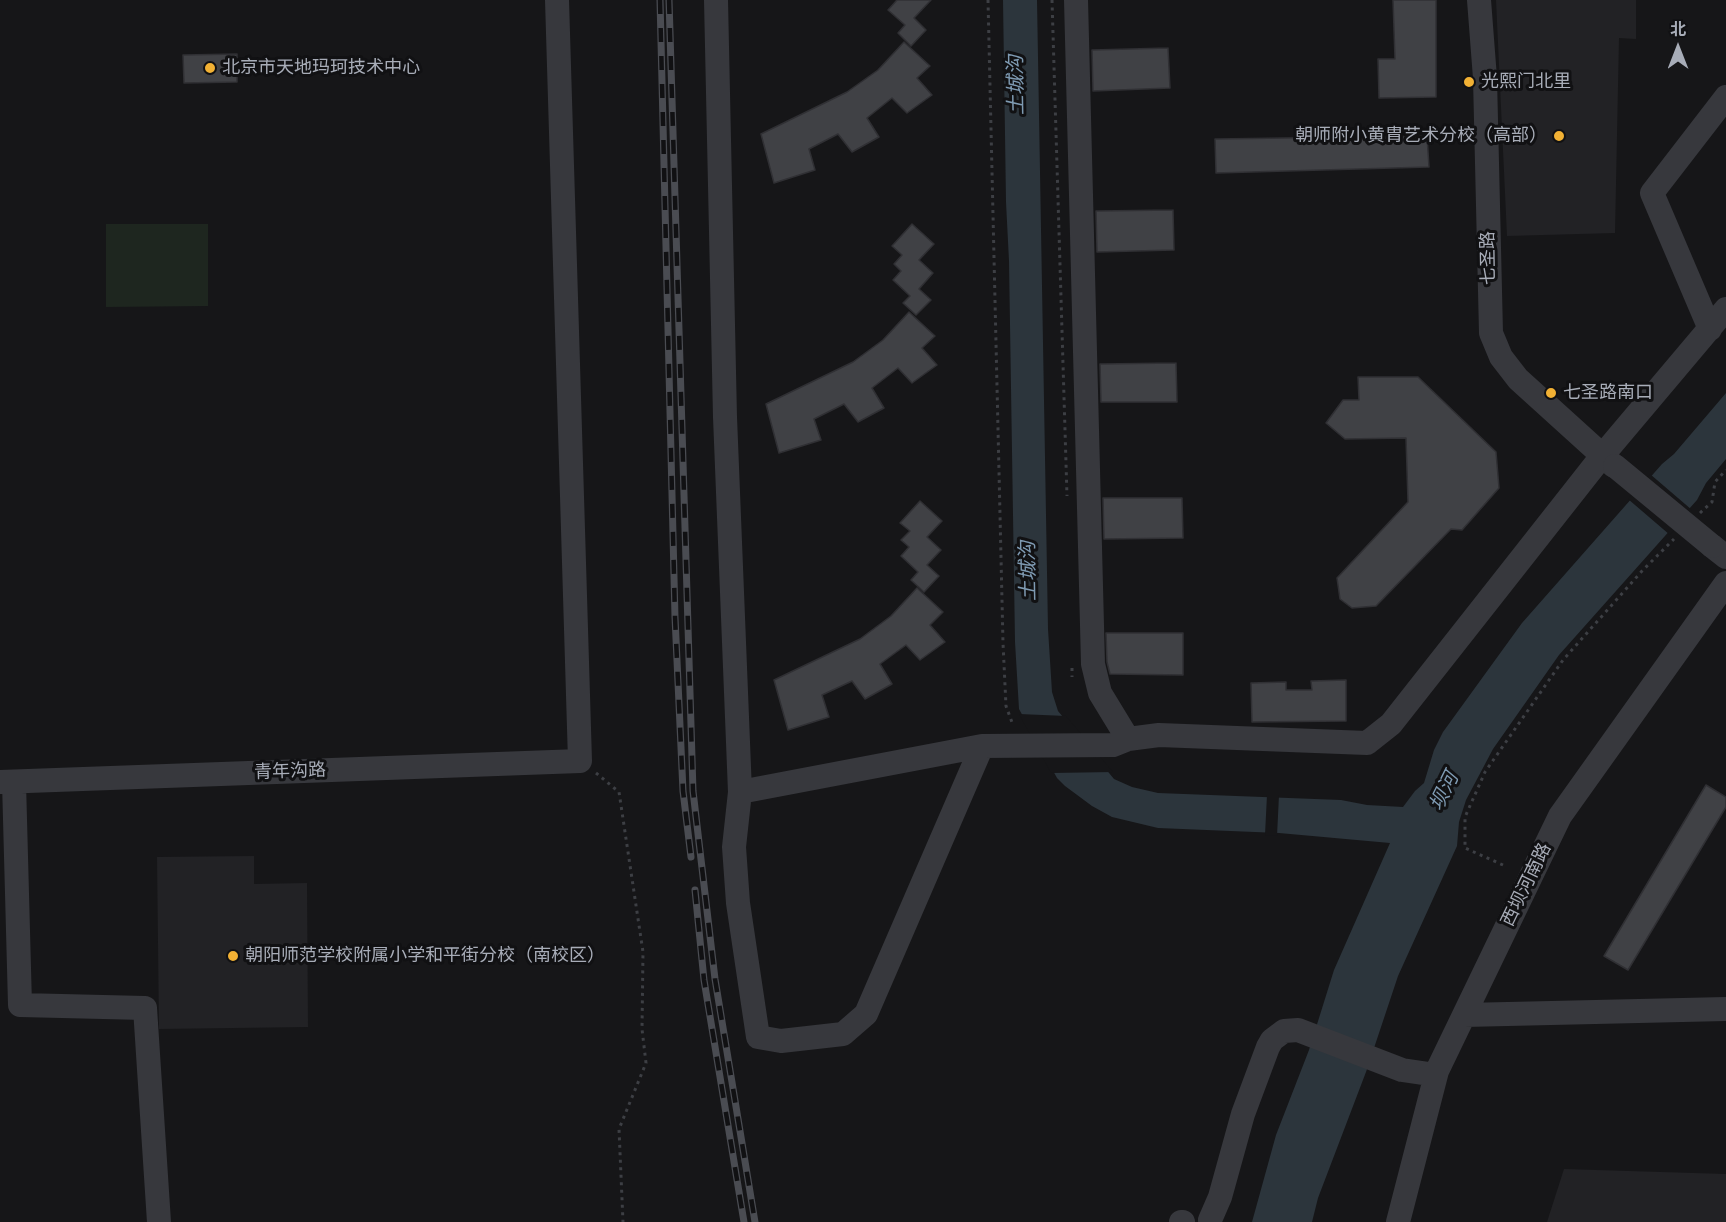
<!DOCTYPE html>
<html>
<head>
<meta charset="utf-8">
<style>
	body { margin:0 }
	#map { position:relative; width:1726px; height:1222px; overflow:hidden; background:#161618; font-family:Signika,"Noto Sans SC",sans-serif }
	canvas { display:block }
	.north { position:absolute; left:1648px; top:18px; width:60px; height:60px; -webkit-text-stroke:4px #111113; paint-order:stroke; rotate:0deg; font-size:16px; font-weight:700; line-height:24px; text-align:center; color:#a8adb8 }
	.north::after { content:''; display:block; margin:auto; width:21px; height:27px; background:#a8adb8; clip-path:polygon(50% 0,100% 100%,50% 72%,0 100%) }
</style>
</head>
<body>
<div id="map">
<canvas width="1726" height="1222"></canvas>
<div class="north">北</div>
</div>
<script>
const ctx = document.querySelector('canvas').getContext('2d');
ctx.lineJoin = 'round';
function paint(path, color) {
  ctx.fillStyle = color;
  ctx.fill(path, 'evenodd');
}
function shape(rows) {
  const path = new Path2D();
  for (const r of rows) {
    path.moveTo(r[0], r[1]);
    for (let i = 2; i < r.length; i += 2) path.lineTo(r[i], r[i + 1]);
  }
  return path;
}
function strokePath(path, color, width, dash) {
  ctx.strokeStyle = color;
  ctx.lineWidth = width;
  ctx.lineCap = dash ? 'butt' : 'round';
  ctx.setLineDash(dash || []);
  ctx.stroke(path);
}
function write(font, color, halo, rows, align = 'center') {
  ctx.font = font + ' Signika,"Noto Sans SC",sans-serif';
  ctx.lineWidth = 6;
  ctx.setLineDash([]);
  ctx.textBaseline = 'middle';
  ctx.strokeStyle = halo;
  ctx.fillStyle = color;
  for (const [text, x, y, turn = 0] of rows) {
    ctx.save();
    ctx.translate(x, y);
    ctx.rotate((+turn || 0) * Math.PI / 180);
    ctx.textAlign = isNaN(turn) ? turn : align;
    if (halo) ctx.strokeText(text, 0, 0);
    ctx.fillText(text, 0, 0);
    ctx.restore();
  }
}
paint(shape([
	[1496,0,1636,0,1636,39,1619,38,1615,233,1507,236],
	[254,856,254,884,307,883,308,1027,159,1029,157,857],
	[1564,1169,1726,1174,1726,1222,1547,1222]
]), '#222225');
paint(shape([
	[106,224,208,224,208,306,106,307]
]), '#1e261f');
paint(shape([
	[1003,0,1037,0,1048,629,1052,692,1058,711,1114,779,1132,787,1158,793,1341,800,1367,805,1403,807,1415,791,1424,783,1434,750,1443,732,1522,623,1662,464,1674,454,1726,393,1726,459,1706,483,1697,500,1559,655,1493,749,1466,800,1459,822,1457,846,1398,976,1366,1072,1318,1198,1312,1222,1252,1222,1276,1135,1309,1050,1334,970,1390,843,1279,833,1158,828,1112,817,1092,806,1065,786,1057,778,1019,709,1015,642,1009,261,1006,202]
]), '#2c353c');
paint(shape([
	[1650,474,1692,510,1670,535,1628,499],
	[1019,714,1066,716,1113,772,1051,773],
	[1267,795,1279,795,1277,836,1265,835]
]), '#161618');
const building = shape([
	[897,0,931,0,914,18,926,30,911,46,898,33,905,25,888,10,897,0],
	[1393,0,1436,0,1436,97,1379,98,1378,59,1395,59,1393,0],
	[904,42,930,66,917,78,932,95,907,113,892,98,867,118,879,137,852,152,838,134,809,149,815,170,774,183,761,134,847,92,878,70,904,42],
	[1168,48,1170,88,1093,91,1092,50,1168,48],
	[237,54,237,82,184,83,183,55,237,54],
	[1427,136,1429,167,1216,173,1215,139,1427,136],
	[1173,210,1174,250,1097,252,1096,211,1173,210],
	[912,224,934,244,919,260,933,273,919,289,931,300,916,315,903,303,910,296,893,280,901,271,894,264,902,255,892,246,912,224],
	[909,312,935,336,922,348,937,365,912,383,898,368,872,388,884,408,858,422,844,404,814,419,821,440,779,453,766,404,853,362,883,340,909,312],
	[1176,363,1177,402,1101,402,1100,364,1176,363],
	[1358,377,1418,377,1496,452,1499,488,1462,530,1451,529,1376,606,1352,608,1340,599,1337,578,1408,502,1406,438,1345,439,1326,423,1343,400,1359,400,1358,377],
	[1103,498,1182,498,1183,538,1104,539,1103,498],
	[920,501,942,521,927,537,941,550,927,565,939,576,924,592,911,580,918,572,901,556,909,547,901,540,910,531,900,523,920,501],
	[917,588,943,612,930,625,945,642,920,660,906,645,880,664,892,684,865,699,852,681,822,695,829,717,788,730,774,680,860,639,891,616,917,588],
	[1106,633,1183,633,1183,675,1110,674,1107,662,1106,633],
	[1346,680,1346,721,1252,722,1251,683,1286,682,1286,690,1312,690,1311,681,1346,680],
	[1706,785,1726,797,1726,807,1628,970,1604,956,1706,785]
]);
paint(building, '#404145');
strokePath(building, '#303034', 1.5);
strokePath(shape([
	[988,0,1003,643,1006,706,1013,725],
	[1052,0,1067,496],
	[1700,513,1712,502,1715,482,1726,470],
	[1072,668,1072,677],
	[596,773,619,792,643,952,642,1029,646,1063,619,1129,623,1222],
	[1503,865,1465,848,1465,817,1485,772,1563,660,1642,571,1674,539]
]), '#3d3f44', 3, [3, 4.5]);
strokePath(shape([
	[716,0,725,417,740,792,734,847,738,903,758,1037,781,1041,843,1034,866,1014,982,746],
	[1076,0,1093,664,1100,693,1128,739],
	[1479,0,1485,78,1491,333,1501,357,1518,379,1614,466],
	[1710,329,1652,193,1726,97],
	[1712,546,1726,557],
	[0,782,580,761,557,0],
	[14,782,20,1005,145,1008,159,1222],
	[740,792,982,746,1113,745,1128,739,1159,735,1367,743,1391,724,1602,456,1726,309],
	[1464,1015,1726,1009],
	[1210,1220,1220,1197,1243,1114,1268,1047,1272,1040,1284,1031,1298,1030,1402,1070,1436,1075],
	[1181,1222,1183,1222],
	[1398,1222,1437,1071,1560,816,1726,583]
]), '#37383d', 24);
const rail = shape([
	[660,0,675,617,683,791,691,857],
	[669,0,693,791,715,979,755,1222],
	[695,890,704,980,744,1222]
]);
strokePath(rail, '#4a4c52', 7);
strokePath(rail, '#111113', 4.5, [14]);
strokePath(shape([
	[1615,466,1712,546]
]), '#37383d', 24);
for (const [x, y, r, color] of [
	[210,68,6,"#f2b134"],
	[1469,82,6,"#f2b134"],
	[1559,136,6,"#f2b134"],
	[1551,393,6,"#f2b134"],
	[233,956,6,"#f2b134"]
]) {
  const dot = new Path2D();
  dot.arc(x, y, r, 0, 2 * Math.PI);
  ctx.fillStyle = color;
  ctx.fill(dot);
  strokePath(dot, '#111113', 2);
}
write('18px', '#a8adb8', '#111113', [
	["北京市天地玛珂技术中心",222,68],
	["光熙门北里",1481,82],
	["朝师附小黄胄艺术分校（高部）",1547,136,"right"],
	["七圣路南口",1563,393],
	["朝阳师范学校附属小学和平街分校（南校区）",245,956]
], 'left');
write('18px', '#a8adb8', '#111113', [
	["七圣路",1489,258,-91],
	["青年沟路",290,772,-2],
	["西坝河南路",1527,885,-64]
]);
write('italic 20px', '#7f9bb3', '#111113', [
	["土城沟",1017,85,-91],
	["土城沟",1029,571,-91],
	["坝河",1445,792,-64]
]);
</script>
</body>
</html>
